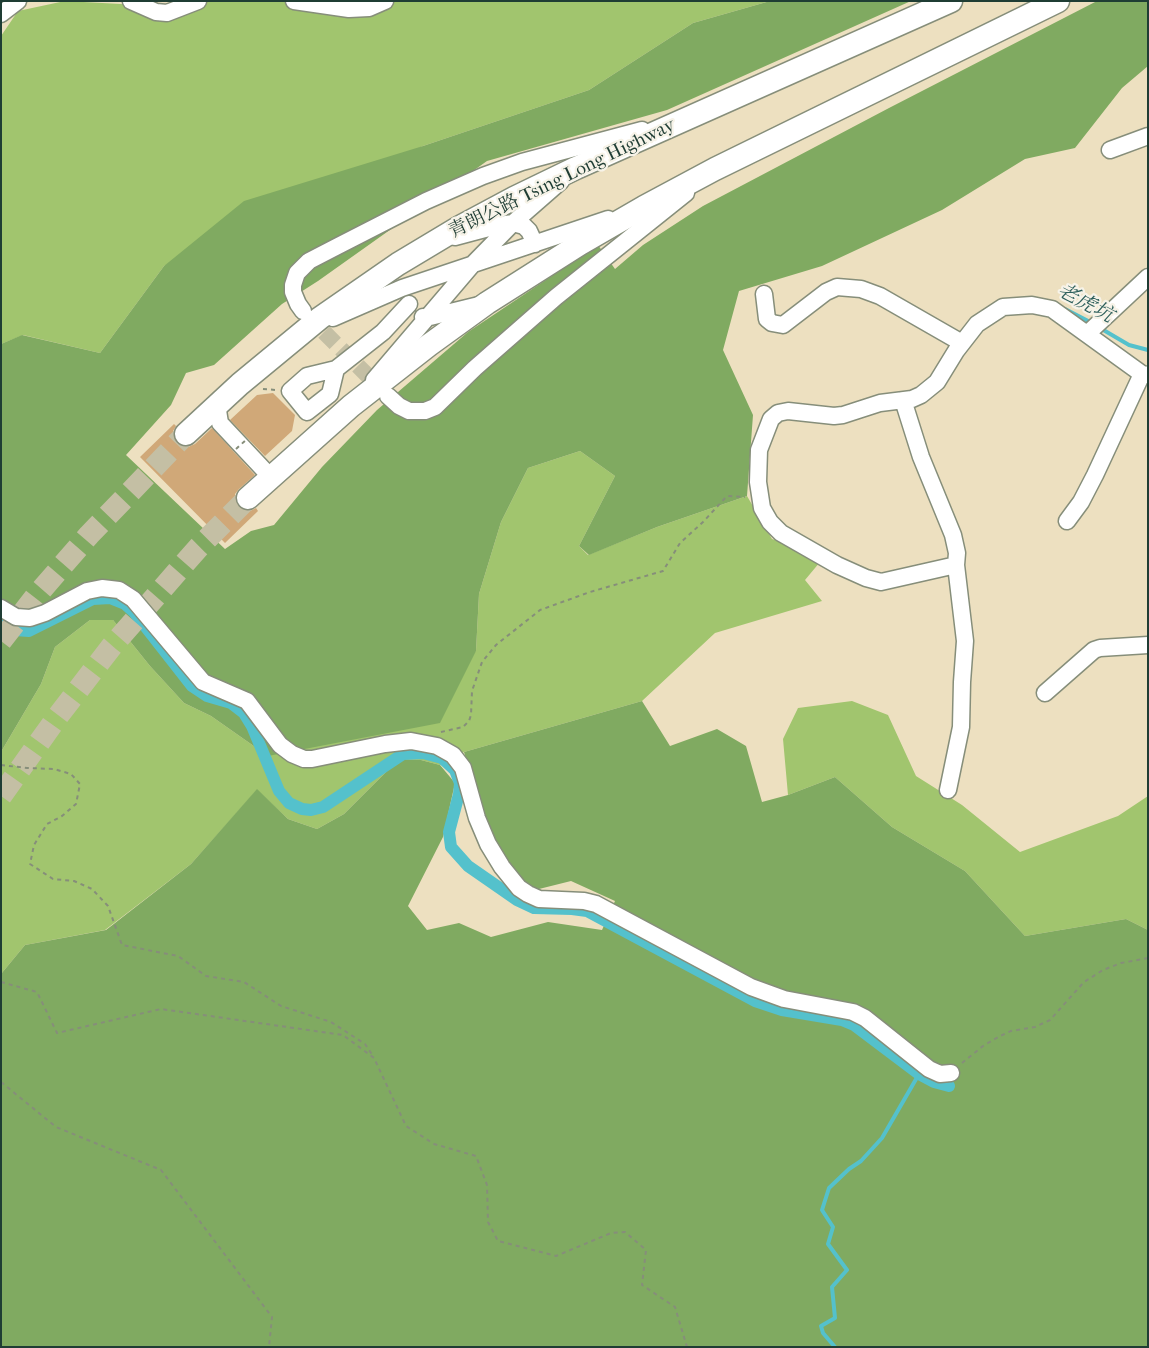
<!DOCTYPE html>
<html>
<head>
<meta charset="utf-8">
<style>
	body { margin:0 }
	#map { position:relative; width:1149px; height:1348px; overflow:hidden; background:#ede0c0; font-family:"IM FELL French Canon",serif }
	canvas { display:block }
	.frame { position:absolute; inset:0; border:2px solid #1f3d34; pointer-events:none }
</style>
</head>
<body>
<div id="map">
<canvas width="1149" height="1348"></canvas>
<div class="frame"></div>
</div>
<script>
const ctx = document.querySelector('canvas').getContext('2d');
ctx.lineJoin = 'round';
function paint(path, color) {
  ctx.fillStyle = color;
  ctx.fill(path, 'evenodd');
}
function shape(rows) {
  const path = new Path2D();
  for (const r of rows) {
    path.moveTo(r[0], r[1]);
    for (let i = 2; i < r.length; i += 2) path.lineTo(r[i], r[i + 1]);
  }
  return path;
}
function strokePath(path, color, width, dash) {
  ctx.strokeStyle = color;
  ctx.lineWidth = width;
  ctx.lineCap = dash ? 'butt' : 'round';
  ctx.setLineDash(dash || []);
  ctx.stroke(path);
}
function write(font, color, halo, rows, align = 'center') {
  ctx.font = font + ' "IM FELL French Canon","Noto Serif TC",serif';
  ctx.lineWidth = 4.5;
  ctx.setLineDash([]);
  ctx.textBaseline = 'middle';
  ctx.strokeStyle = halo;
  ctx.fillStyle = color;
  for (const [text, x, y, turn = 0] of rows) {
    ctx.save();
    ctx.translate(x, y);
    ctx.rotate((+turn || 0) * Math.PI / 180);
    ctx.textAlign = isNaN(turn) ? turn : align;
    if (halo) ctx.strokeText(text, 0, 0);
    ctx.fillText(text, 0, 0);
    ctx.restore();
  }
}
paint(shape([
	[65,1,158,6,200,1,291,1,359,15,393,1,770,1,693,23,589,90,423,146,164,266,100,353,23,335,1,344,1,36,18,11],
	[580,451,615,476,579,546,588,555,657,527,747,496,772,539,825,556,805,580,822,601,715,633,642,701,464,752,440,765,421,760,399,759,344,814,317,829,288,819,257,790,191,864,105,930,25,945,1,974,1,752,41,684,55,647,90,620,113,620,150,666,184,703,211,716,268,756,476,651,479,594,501,522,528,468],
	[852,701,888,715,916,776,962,805,1020,852,1118,816,1148,796,1148,930,1126,919,1025,936,965,871,892,827,835,777,788,795,783,739,798,708]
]), '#a1c56e');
paint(shape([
	[770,1,911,1,667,110,487,161,318,281,282,304,214,365,186,373,171,405,126,455,225,549,251,531,274,525,322,467,377,410,468,332,598,245,615,269,643,245,703,206,889,108,1097,1,1148,1,1148,66,1122,88,1075,148,1025,159,942,210,822,266,739,291,723,350,753,415,747,496,657,527,589,555,579,546,615,476,580,451,528,468,501,522,479,594,476,651,440,723,268,756,211,716,184,703,150,666,113,620,90,620,55,647,41,684,1,752,1,344,22,335,100,353,164,266,244,201,423,146,589,90,693,23],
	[642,701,670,746,717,729,746,746,762,802,788,795,835,777,892,827,965,871,1025,936,1126,919,1148,930,1148,1347,1,1347,1,974,25,945,106,930,191,864,257,789,288,819,317,829,344,814,399,759,421,760,440,765,455,783,443,837,408,906,427,930,459,923,491,937,548,922,602,930,615,901,571,881,535,890,496,862,464,752]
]), '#80aa61');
strokePath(shape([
	[1065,309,1092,323],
	[1100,328,1129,345,1148,350],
	[835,1347,823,1333,821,1326,835,1318,832,1287,847,1270,828,1244,833,1227,822,1210,829,1188,849,1169,861,1161,882,1138,919,1074]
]), '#54c1cc', 4);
strokePath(shape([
	[1,620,15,630,29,631,93,599,110,598,125,604,134,612,192,686,207,696,231,703,244,713,252,726,279,791,289,803,302,809,311,810,323,807,403,754,423,753,442,758,455,770,460,783,459,794,449,832,451,847,468,866,517,900,534,908,572,909,587,911,755,1001,782,1010,842,1020,854,1025,919,1074,934,1082,949,1086]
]), '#54c1cc', 12);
paint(shape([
	[273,393,295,415,292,431,265,456,230,420,257,395],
	[174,424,176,426,173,431,173,437,177,443,183,447,188,447,195,444,212,428,255,475,239,489,235,494,235,500,238,506,243,510,250,511,256,508,258,511,225,543,140,457]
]), '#d0a878');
strokePath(shape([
	[307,315,383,391]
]), '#c4bfa4', 16, [16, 8]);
strokePath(shape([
	[1,641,36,596,89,535,186,434],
	[1,796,58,716,112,646,199,547,248,498]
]), '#c4bfa4', 22, [22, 11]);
const minor = shape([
	[131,1,156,12,167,13,198,1],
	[294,1,349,9,369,8,385,1],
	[1,14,18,1],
	[1110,150,1148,136],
	[455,237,500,225,513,223,524,226,529,231,535,244],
	[764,294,767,319,772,323,783,325,826,292,837,287,861,289,880,296,962,343],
	[303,311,298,304,293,292,293,285,297,273,309,261,338,246,426,201,483,176,522,162,642,130],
	[423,317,426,318,479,305],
	[333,318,402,288,608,219],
	[1087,334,1148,277],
	[336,369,330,394,307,412,290,391,307,376,336,369,383,332,409,304],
	[374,380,472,265,513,223,561,181],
	[388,396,399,406,409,411,425,411,435,407,475,368,556,297,686,193],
	[903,400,921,457,953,535,957,553,956,565,965,641,962,682,961,727,948,790],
	[217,404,220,423,265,471,274,474],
	[1067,521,1081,502,1095,475,1142,374],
	[956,565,881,582,866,578,837,565,781,533,770,522,762,508,758,482,759,450,771,419,778,413,788,411,834,416,843,415,880,403,912,399,921,395,937,382,956,351,977,324,1003,307,1032,305,1052,309,1142,374,1148,375],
	[1,608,16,617,30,618,45,613,87,591,102,588,119,590,133,599,203,682,247,701,280,745,292,754,304,759,312,759,385,744,411,741,437,746,453,755,463,768,477,818,488,844,502,867,519,888,528,894,539,899,584,901,596,904,751,987,784,999,853,1012,865,1018,929,1069,940,1074,951,1073],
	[1045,693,1094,650,1100,648,1148,645]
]);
const highway = shape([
	[186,434,240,384,320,318,398,264,458,228,514,198,576,168,951,1],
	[248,498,351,406,429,345,487,303,580,244,644,207,715,169,1058,1]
]);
strokePath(minor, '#868e7a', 19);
strokePath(highway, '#868e7a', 25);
strokePath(shape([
	[263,389,276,390],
	[441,732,463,727,469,721,471,715,472,691,482,662,496,645,540,610,590,592,663,571,680,543,703,522,727,496,745,497],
	[1,765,27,768,54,769,71,774,80,784,76,804,62,816,47,824,34,845,30,864,53,879,74,881,92,889,108,906,122,945,178,956,206,976,244,982,281,1006,331,1022,365,1044,373,1056],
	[1,982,37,992,57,1033,161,1009,343,1035,374,1058,406,1126,434,1144,476,1156,487,1185,488,1222,498,1241,556,1256,611,1233,625,1232,646,1250,642,1285,675,1307,687,1347],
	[962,1063,983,1046,1000,1036,1011,1031,1035,1027,1050,1020,1084,982,1103,970,1121,963,1148,958],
	[1,1082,56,1127,161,1170,272,1317,269,1347]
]), '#868e7a', 2, [4, 4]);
strokePath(minor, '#fff', 16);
strokePath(highway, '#fff', 22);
strokePath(shape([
	[236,449,247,439]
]), '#868e7a', 2, [4, 4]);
write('19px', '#1f3d34', '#f7f3e8', [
	["青朗公路 Tsing Long Highway",562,179,-26]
]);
write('italic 20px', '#2c5e5a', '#f7f3e8', [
	["老虎坑",1085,304,28]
]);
</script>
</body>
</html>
